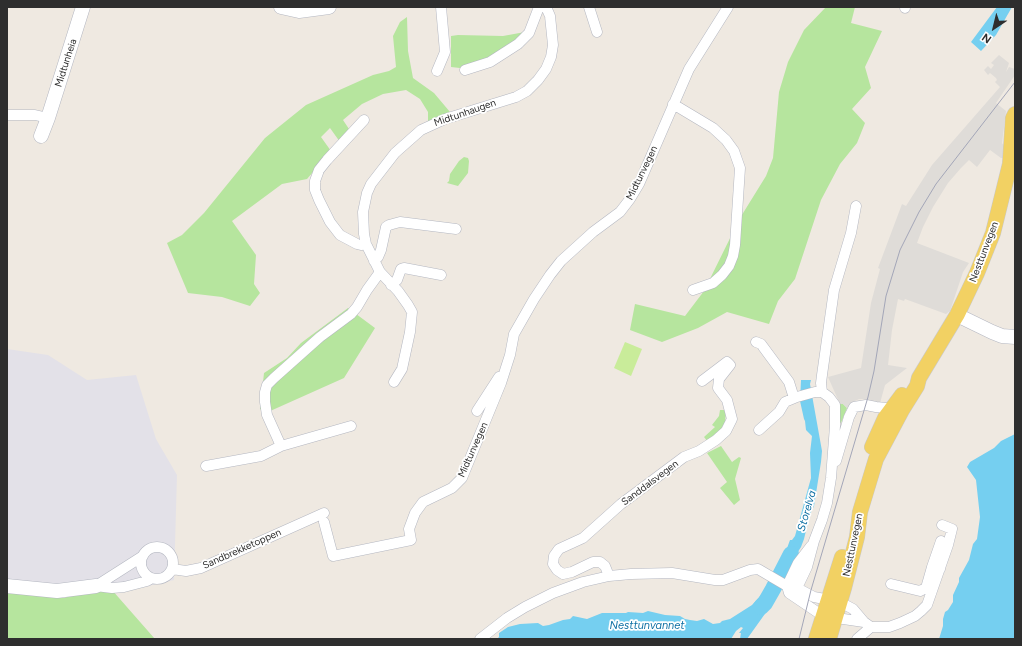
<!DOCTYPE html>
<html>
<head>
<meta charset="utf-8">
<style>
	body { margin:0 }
	#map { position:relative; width:1022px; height:646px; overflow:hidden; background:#efe9e1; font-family:Figtree,sans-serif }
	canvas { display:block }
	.frame { position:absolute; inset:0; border:8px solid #2e2e2e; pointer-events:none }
	.north { position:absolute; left:974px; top:8px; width:40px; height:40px; -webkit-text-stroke:3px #fff; paint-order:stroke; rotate:215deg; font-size:11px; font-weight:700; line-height:16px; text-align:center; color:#2e2e2e }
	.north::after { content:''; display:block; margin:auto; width:14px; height:18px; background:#2e2e2e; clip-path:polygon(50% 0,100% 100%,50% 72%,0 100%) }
</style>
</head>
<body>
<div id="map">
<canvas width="1022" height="646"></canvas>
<div class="frame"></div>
<div class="north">N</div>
</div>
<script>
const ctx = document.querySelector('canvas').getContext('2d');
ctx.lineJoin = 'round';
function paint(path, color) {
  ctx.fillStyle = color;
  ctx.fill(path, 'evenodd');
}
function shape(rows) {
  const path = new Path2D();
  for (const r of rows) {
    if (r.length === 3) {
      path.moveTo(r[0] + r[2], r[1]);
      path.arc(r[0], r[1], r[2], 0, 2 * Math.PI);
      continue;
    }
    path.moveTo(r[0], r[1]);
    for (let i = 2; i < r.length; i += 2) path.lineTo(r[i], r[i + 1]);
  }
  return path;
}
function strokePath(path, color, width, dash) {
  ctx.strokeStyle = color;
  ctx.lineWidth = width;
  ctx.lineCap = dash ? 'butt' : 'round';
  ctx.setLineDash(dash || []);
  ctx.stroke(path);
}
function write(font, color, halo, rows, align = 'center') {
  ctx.font = font + ' Figtree,sans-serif';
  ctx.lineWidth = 3.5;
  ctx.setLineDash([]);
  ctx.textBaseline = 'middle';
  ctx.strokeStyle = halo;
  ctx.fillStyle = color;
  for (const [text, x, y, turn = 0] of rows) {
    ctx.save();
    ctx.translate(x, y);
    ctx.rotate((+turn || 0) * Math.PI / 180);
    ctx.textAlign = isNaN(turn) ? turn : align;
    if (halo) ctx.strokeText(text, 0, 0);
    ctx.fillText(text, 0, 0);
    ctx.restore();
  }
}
paint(shape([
	[7,349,48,355,87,380,136,375,156,439,177,475,174,580,135,589,17,594,7,592]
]), '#e3e1e8');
paint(shape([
	[826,7,855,7,851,23,882,31,865,67,871,88,852,109,865,123,857,143,840,164,821,200,795,279,778,301,769,324,727,312,698,328,662,342,630,330,635,304,685,316,704,291,740,218,766,176,773,158,779,92,788,62,804,30],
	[407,17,408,51,413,78,434,93,450,112,428,122,428,112,420,99,406,90,383,94,362,104,343,120,351,132,340,142,330,128,321,137,331,151,307,179,282,184,232,221,256,255,254,284,260,293,250,306,222,297,188,293,167,243,182,235,204,213,265,138,306,105,373,75,389,71,396,67,393,36,400,22],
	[525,32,525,35,477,65,460,68,451,67,451,36,458,35,503,36],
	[464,157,468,158,469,161,468,173,458,186,447,183,449,181,450,174,459,161],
	[348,308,375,328,344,378,268,412,260,409,264,373,287,358,301,343],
	[840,404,843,404,847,408,841,423,839,422],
	[720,410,726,410,725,422,721,429,708,442,704,437,715,427,712,425,719,416],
	[721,446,732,462,739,457,741,458,735,479,740,500,734,505,720,488,727,482,707,453],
	[7,584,64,598,87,590,112,590,155,639,7,639]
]), '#b6e59e');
paint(shape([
	[625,342,642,349,631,376,614,368]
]), '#c9ec9a');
paint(shape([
	[999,55,1009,63,1006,72,1009,67,1015,69,1015,75,996,103,1006,111,1002,143,1007,150,1006,158,1001,158,990,150,977,167,969,160,961,168,948,183,933,207,923,227,917,243,969,263,963,272,950,311,946,314,905,299,904,301,898,299,892,330,888,365,907,368,885,385,880,403,864,399,859,399,853,402,847,408,843,404,840,404,828,377,861,368,871,303,880,269,878,268,902,204,906,206,932,165,1000,87,995,82,997,80,996,78,990,73,988,75,984,70,988,66,991,69,994,65,991,63]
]), '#dfdcd8');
paint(shape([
	[997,7,1012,7,996,35,981,51,971,42],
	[801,380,811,380,810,384,822,451,821,462,814,506,810,514,804,539,801,547,786,571,782,573,777,570,782,564,786,558,786,551,790,540,792,540,795,536,811,478,810,453,812,436,806,430,805,421,804,419,800,401],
	[1015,434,1015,639,939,639,943,626,943,619,945,612,948,610,953,602,953,595,959,582,959,578,969,560,973,544,977,539,980,517,976,480,967,467,970,462,994,448,1001,441],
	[769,586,777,591,772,604,747,639,740,639,741,633,739,633,743,628,741,627,736,631,731,639,497,639,499,637,499,633,508,627,520,624,538,623,543,626,549,625,563,620,570,619,573,616,587,619,602,613,626,613,628,612,643,613,648,611,665,615,680,616,685,619,690,620,697,621,704,619,713,624,720,623,722,621,730,619,752,605]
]), '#75cff0');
strokePath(shape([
	[761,607,765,603,773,589,791,554]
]), '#75cff0', 16);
const street = shape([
	[589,7,597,32],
	[905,8,905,7],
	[465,70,490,62,518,44,529,33,539,7],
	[437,71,445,52,441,7],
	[673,104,713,128,726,140,734,151,740,168,735,245,733,256,729,266,722,275,713,283,693,290],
	[7,115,35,115,48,118],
	[364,120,327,160,319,170,315,181,315,190,319,200,330,222,340,235,357,244,361,245,366,244],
	[374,261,378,257,381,250,386,227,389,225,400,222,456,229],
	[391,285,397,280,401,269,404,268,441,275],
	[756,342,761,344,789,382,794,398],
	[394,382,402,369,410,332,412,312,408,305,398,291,380,272,366,244,364,234,363,212,367,193,371,184,395,153,421,130,445,119,516,97,527,91,538,80,546,69,551,57,553,45,550,16,546,7],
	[822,392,821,383,822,375,834,290,851,233,856,206],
	[477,411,499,377],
	[351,426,281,446,267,415,265,402,265,392,267,385,274,378,320,337,351,314,357,307,367,290,380,272],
	[759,430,779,412,785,402,797,397,815,392,822,392,829,397,835,405,835,426,831,478,827,503,822,520,814,541,807,567,797,588],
	[836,461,849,417,854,407,866,405,876,407,897,409],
	[206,466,261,456,281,446],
	[324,522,333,556,411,540,409,529,415,513,423,502,452,488,462,478,501,383,510,355,514,334,534,299,550,275,561,261,593,232,620,212,630,199,639,184,689,69,728,7],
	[157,563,16],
	[932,567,941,541],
	[172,569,186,571,201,568,324,513],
	[609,576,605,566,600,562,593,562,572,572,563,574,557,570,553,564,554,556,559,549,583,538,621,504,684,457,699,451,716,440,726,431,732,419,727,400,718,388,719,379,730,365,727,362,702,381],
	[891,584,920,591,926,588,932,567,940,569],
	[96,586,112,588,124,587,147,581,152,578],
	[96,586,143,556],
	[787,586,789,593,823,616,864,622],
	[787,586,798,563,811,546],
	[480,639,507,618,525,607,553,593,583,582,609,576,631,574,672,573,715,580,723,580,750,570,758,569,787,586,797,588,814,597,840,602,853,609,864,622,871,627,889,627,900,623,915,616,921,611,927,605,948,545,952,529,942,525],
	[857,639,871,627]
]);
const secondary = shape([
	[281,7,299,11,329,7],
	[41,136,48,118,83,7],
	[957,315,992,332,1002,336,1015,337],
	[7,586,57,591,96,586]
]);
const primary = shape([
	[872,447,885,418,902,395],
	[816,639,842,557],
	[829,639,844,588,857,537,860,512,876,459,902,410,917,386,919,378,957,315,977,273,993,233,1010,164,1013,118,1015,114]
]);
strokePath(street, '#b4b7c1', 11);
strokePath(secondary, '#b4b7c1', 15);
strokePath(primary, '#c9c9c9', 16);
strokePath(street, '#fff', 10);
strokePath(secondary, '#fff', 14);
strokePath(primary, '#f2d163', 15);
strokePath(shape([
	[799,639,811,590,868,397,874,371,886,296,900,250,919,212,936,184,1015,82]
]), '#a3a6b8', 1);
write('10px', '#2e2e2e', '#fff', [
	["Midtunheia",66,63,-72],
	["Midtunhaugen",465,113,-19],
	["Midtunvegen",642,173,-64],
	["Nesttunvegen",984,252,-69],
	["Midtunvegen",473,450,-66],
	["Sanddalsvegen",650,483,-37],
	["Nesttunvegen",853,545,-78],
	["Sandbrekketoppen",242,549,-24]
]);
write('italic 11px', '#0d6fa3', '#fff', [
	["Storelva",807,511,-74],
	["Nesttunvannet",647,626]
]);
</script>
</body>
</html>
